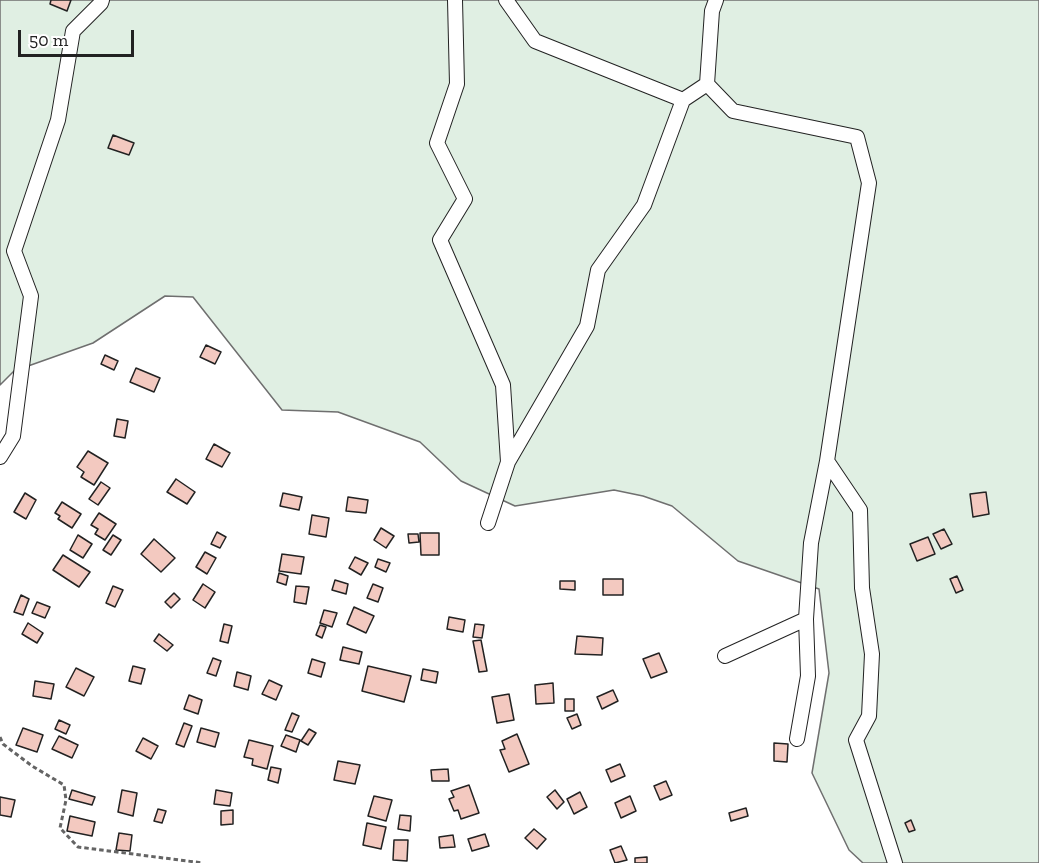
<!DOCTYPE html>
<html>
<head>
<meta charset="utf-8">
<style>
	body { margin:0 }
	#map { position:relative; width:1039px; height:863px; overflow:hidden; background:#fff; font-family:"Zilla Slab",serif }
	canvas { display:block }
	.scale { position:absolute; left:18px; top:30px; width:116px; height:27px; box-sizing:border-box; border:3px solid #222; border-top:0; padding-left:8px; font-size:18px; line-height:21px; white-space:nowrap; color:#222; -webkit-text-stroke:4px #fff; paint-order:stroke }
</style>
</head>
<body>
<div id="map">
<canvas width="1039" height="863"></canvas>
<div class="scale">50 m</div>
</div>
<script>
const ctx = document.querySelector('canvas').getContext('2d');
ctx.lineJoin = 'round';
function paint(path, color) {
  ctx.fillStyle = color;
  ctx.fill(path, 'evenodd');
}
function shape(rows) {
  const path = new Path2D();
  for (const r of rows) {
    path.moveTo(r[0], r[1]);
    for (let i = 2; i < r.length; i += 2) path.lineTo(r[i], r[i + 1]);
  }
  return path;
}
function strokePath(path, color, width, dash) {
  ctx.strokeStyle = color;
  ctx.lineWidth = width;
  ctx.lineCap = dash ? 'butt' : 'round';
  ctx.setLineDash(dash || []);
  ctx.stroke(path);
}
const green = shape([
	[0,0,1039,0,1039,863,863,863,849,850,812,773,829,673,819,589,738,561,672,506,643,496,614,490,515,506,461,481,420,442,338,412,282,410,193,297,165,296,93,343,14,371,0,385,0,0]
]);
paint(green, '#e0efe3');
strokePath(green, '#6f6f6f', 1.5);
const building = shape([
	[51,0,71,0,67,11,50,4,51,0],
	[113,135,134,143,129,155,108,148,113,135],
	[206,345,221,352,215,364,200,357,206,345],
	[105,355,118,361,114,370,101,364,105,355],
	[136,368,160,378,154,392,130,382,136,368],
	[117,419,128,421,125,438,114,436,117,419],
	[214,444,230,453,222,467,206,459,214,444],
	[88,451,108,463,94,485,81,477,84,472,77,467,88,451],
	[176,479,195,492,187,504,167,492,176,479],
	[101,482,110,488,98,505,89,499,101,482],
	[986,492,989,514,973,517,970,494,986,492],
	[25,493,36,500,26,519,14,512,25,493],
	[283,493,302,497,299,510,280,506,283,493],
	[348,497,368,500,366,513,346,511,348,497],
	[62,502,81,514,72,528,58,519,60,516,55,513,62,502],
	[99,513,116,524,105,540,95,534,98,529,91,525,99,513],
	[312,515,329,518,326,537,309,534,312,515],
	[381,528,394,536,386,548,374,540,381,528],
	[944,529,952,544,941,549,933,534,944,529],
	[217,532,226,537,220,548,211,544,217,532],
	[420,533,439,533,439,555,421,555,420,533],
	[408,534,418,534,419,542,409,543,408,534],
	[78,535,92,544,83,558,70,550,78,535],
	[113,535,121,540,111,555,103,550,113,535],
	[928,537,935,554,917,561,910,544,928,537],
	[154,539,175,558,161,572,141,554,154,539],
	[205,552,216,558,207,574,196,567,205,552],
	[282,554,304,557,301,574,279,571,282,554],
	[63,555,90,572,79,587,53,570,63,555],
	[355,557,368,563,361,575,349,568,355,557],
	[378,559,390,563,386,572,375,567,378,559],
	[279,573,288,576,286,585,277,582,279,573],
	[957,576,963,590,956,593,950,579,957,576],
	[603,579,623,579,623,595,603,595,603,579],
	[335,580,348,584,346,594,332,590,335,580],
	[560,581,575,581,575,590,560,589,560,581],
	[203,584,215,592,205,608,193,600,203,584],
	[373,584,383,588,378,602,367,598,373,584],
	[113,586,123,590,115,607,106,603,113,586],
	[296,586,309,587,306,604,294,602,296,586],
	[174,593,180,599,171,608,165,602,174,593],
	[21,595,29,599,23,615,14,612,21,595],
	[37,602,50,607,45,618,32,613,37,602],
	[354,607,374,616,366,633,347,624,354,607],
	[324,610,337,613,332,627,320,623,324,610],
	[449,617,465,620,463,632,447,629,449,617],
	[28,623,43,633,37,643,22,634,28,623],
	[224,624,232,626,228,643,220,641,224,624],
	[475,624,484,625,482,638,473,637,475,624],
	[320,625,326,627,322,638,316,635,320,625],
	[159,634,173,645,167,651,154,641,159,634],
	[577,636,603,638,602,655,575,654,577,636],
	[481,640,487,671,479,672,473,641,481,640],
	[343,647,362,652,359,664,340,660,343,647],
	[659,653,667,672,651,678,643,659,659,653],
	[213,658,221,661,216,676,207,673,213,658],
	[312,659,325,663,321,677,308,673,312,659],
	[133,666,145,669,141,684,129,681,133,666],
	[368,666,411,676,404,702,362,691,368,666],
	[76,668,94,677,84,696,66,687,76,668],
	[423,669,438,672,436,683,421,680,423,669],
	[237,672,251,676,248,690,234,686,237,672],
	[269,680,282,686,276,700,262,694,269,680],
	[35,681,54,684,51,699,33,696,35,681],
	[553,683,554,703,536,704,535,685,553,683],
	[613,690,618,701,602,709,597,697,613,690],
	[509,694,514,720,497,723,492,697,509,694],
	[189,695,202,700,198,714,184,709,189,695],
	[565,699,574,699,574,711,565,711,565,699],
	[292,713,299,716,292,732,285,730,292,713],
	[577,714,581,725,572,729,567,718,577,714],
	[59,720,70,725,66,734,55,729,59,720],
	[184,723,192,726,184,747,176,744,184,723],
	[23,728,43,735,37,752,16,745,23,728],
	[201,728,219,733,215,747,197,742,201,728],
	[309,729,316,733,308,745,301,741,309,729],
	[517,734,529,764,509,772,500,750,505,749,502,741,517,734],
	[286,735,300,740,296,752,281,746,286,735],
	[59,736,78,745,72,758,52,749,59,736],
	[143,738,158,746,151,759,136,751,143,738],
	[249,740,273,746,267,769,252,765,253,759,244,757,249,740],
	[774,743,788,744,787,762,774,761,774,743],
	[338,761,360,765,355,784,334,780,338,761],
	[620,764,625,776,611,782,606,770,620,764],
	[271,767,281,769,278,783,268,780,271,767],
	[448,769,449,781,432,781,431,770,448,769],
	[666,781,672,795,660,800,654,786,666,781],
	[469,785,479,813,461,819,458,810,454,811,449,799,454,797,451,791,469,785],
	[72,790,95,797,92,805,69,799,72,790],
	[122,790,137,793,133,816,118,812,122,790],
	[216,790,232,793,230,806,214,804,216,790],
	[555,790,564,802,557,809,547,797,555,790],
	[580,792,587,807,574,814,567,799,580,792],
	[374,796,392,800,386,821,368,816,374,796],
	[630,796,636,811,621,818,615,803,630,796],
	[0,797,15,800,11,817,0,815,0,797],
	[746,808,748,816,731,821,729,813,746,808],
	[158,809,166,811,162,823,154,821,158,809],
	[233,810,233,824,221,825,221,811,233,810],
	[400,815,411,816,410,831,398,829,400,815],
	[70,816,95,822,92,836,67,831,70,816],
	[911,820,915,830,909,832,905,823,911,820],
	[367,823,386,827,381,849,363,845,367,823],
	[534,829,546,839,537,849,525,838,534,829],
	[119,833,132,835,130,851,116,850,119,833],
	[485,834,489,846,472,851,468,839,485,834],
	[453,835,455,847,440,848,439,837,453,835],
	[394,840,408,840,407,861,393,860,394,840],
	[621,846,627,860,615,863,610,850,621,846],
	[647,857,647,863,635,863,635,858,647,857]
]);
paint(building, '#f3c9c0');
strokePath(building, '#222', 1.5);
const minor = shape([
	[455,0,457,84,437,143,465,199,440,240,503,385,508,462,488,523],
	[506,0,535,41,683,100],
	[716,0,712,11,707,84,733,111,857,137,869,183,827,461,860,510,862,588,872,654,869,716,856,740,895,863],
	[0,457,13,436,31,296,14,251,58,120,73,31,101,3,102,0],
	[508,462,587,326,598,270,644,205,683,100,707,84],
	[725,656,806,619,811,543,827,461],
	[797,739,808,676,806,619]
]);
strokePath(minor, '#222', 16);
strokePath(shape([
	[0,737,3,744,32,766,64,785,66,800,60,828,78,847,203,863]
]), '#646464', 3, [4.5, 3]);
strokePath(minor, '#fff', 14);
</script>
</body>
</html>
